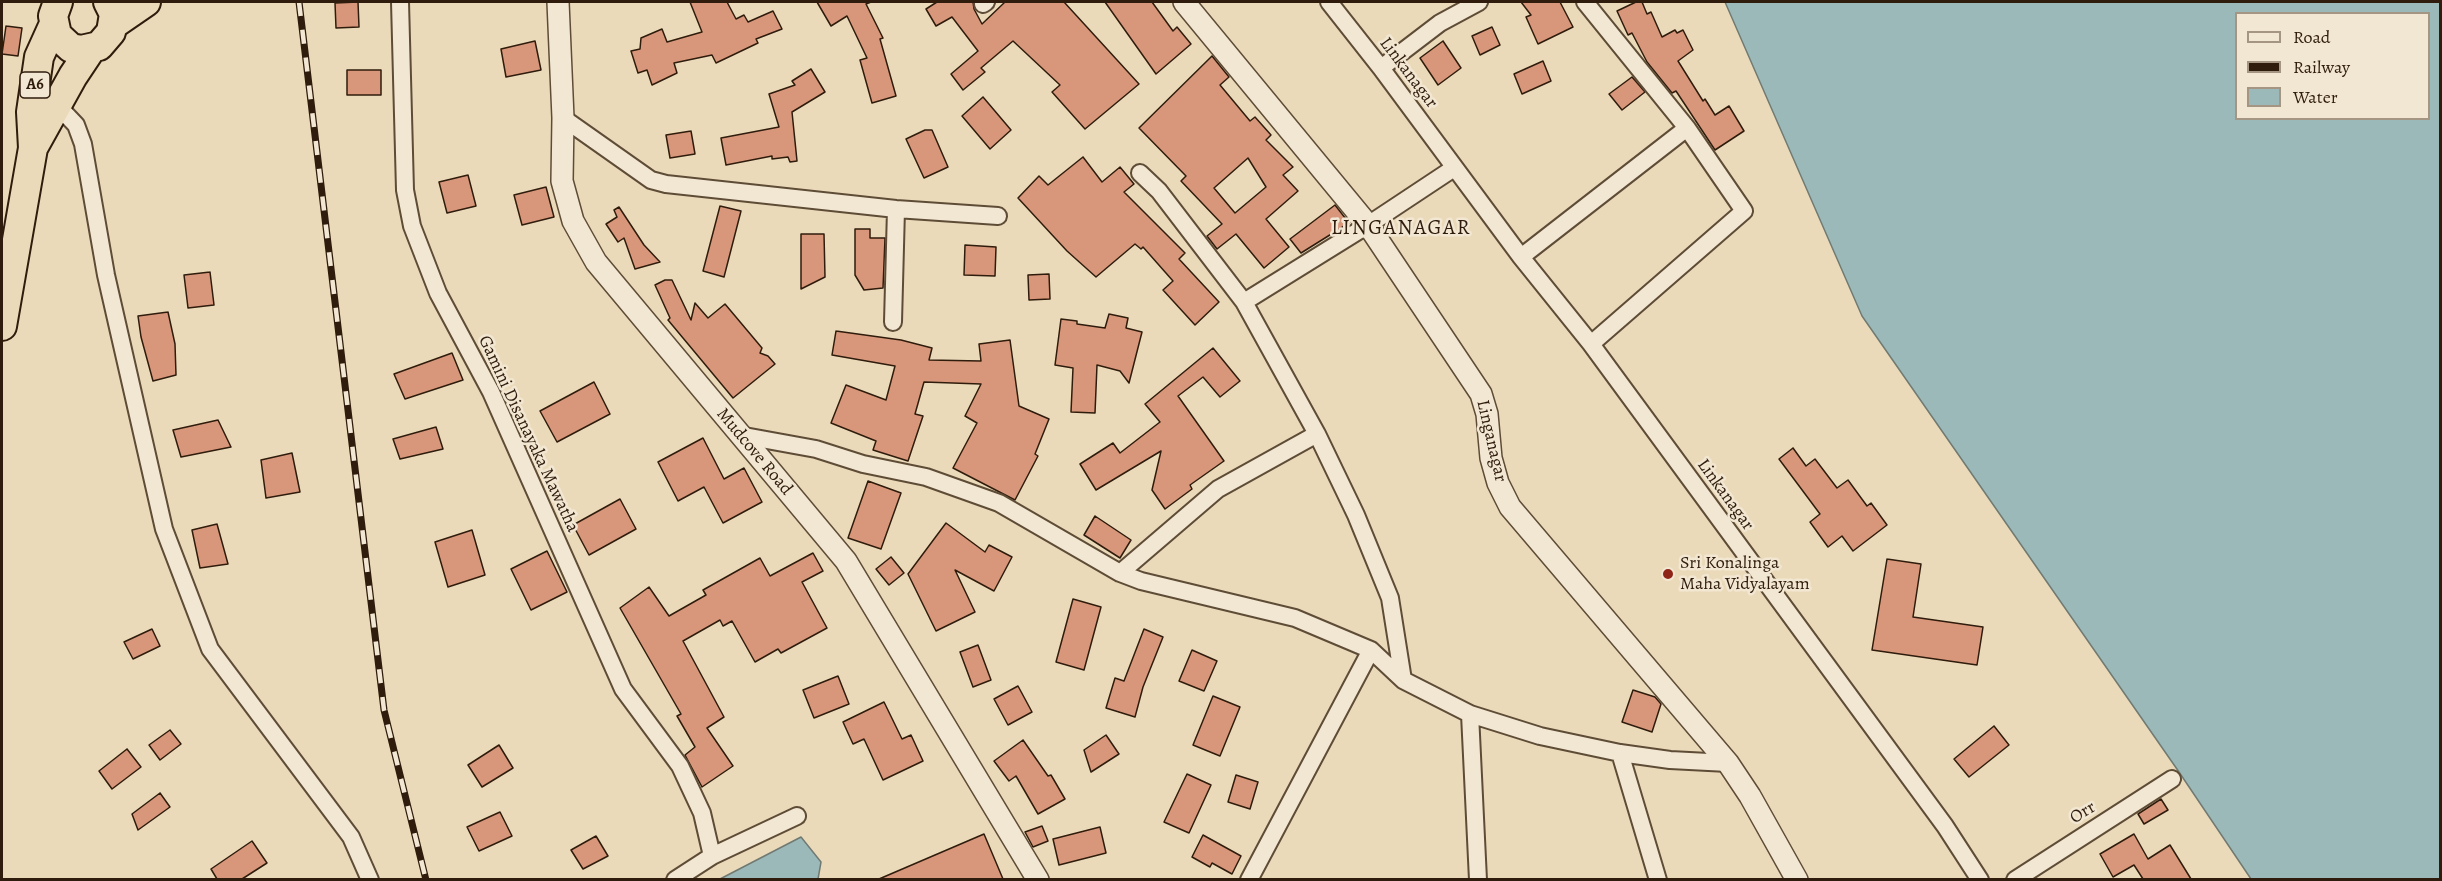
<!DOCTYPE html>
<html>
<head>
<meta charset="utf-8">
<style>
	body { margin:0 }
	#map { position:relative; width:2442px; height:881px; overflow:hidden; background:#ebdab9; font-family:Alegreya,serif }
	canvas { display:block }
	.frame { position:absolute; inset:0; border:3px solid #2f1c0c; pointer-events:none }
	.legend { position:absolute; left:2235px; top:12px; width:195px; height:108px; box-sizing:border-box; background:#f2e7d2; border:2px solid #a49683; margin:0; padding:8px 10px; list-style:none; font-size:18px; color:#2f1c0c }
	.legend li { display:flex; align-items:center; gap:12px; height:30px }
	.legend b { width:30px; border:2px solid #a49683 }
</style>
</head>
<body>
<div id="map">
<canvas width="2442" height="881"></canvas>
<div class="frame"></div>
<ul class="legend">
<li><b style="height:8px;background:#f2e7d2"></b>Road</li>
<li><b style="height:8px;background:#2f1c0c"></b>Railway</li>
<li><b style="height:16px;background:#9bb9b8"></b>Water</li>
</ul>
</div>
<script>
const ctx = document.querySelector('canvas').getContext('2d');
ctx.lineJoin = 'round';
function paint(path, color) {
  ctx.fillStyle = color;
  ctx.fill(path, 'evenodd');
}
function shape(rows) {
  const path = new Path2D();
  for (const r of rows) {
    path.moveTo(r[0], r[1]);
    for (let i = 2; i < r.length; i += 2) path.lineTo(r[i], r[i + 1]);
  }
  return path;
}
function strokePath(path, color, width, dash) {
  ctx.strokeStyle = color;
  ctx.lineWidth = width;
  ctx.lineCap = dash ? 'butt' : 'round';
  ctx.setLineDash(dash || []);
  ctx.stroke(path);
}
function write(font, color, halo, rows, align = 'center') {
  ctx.font = font + ' Alegreya,serif';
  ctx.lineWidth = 5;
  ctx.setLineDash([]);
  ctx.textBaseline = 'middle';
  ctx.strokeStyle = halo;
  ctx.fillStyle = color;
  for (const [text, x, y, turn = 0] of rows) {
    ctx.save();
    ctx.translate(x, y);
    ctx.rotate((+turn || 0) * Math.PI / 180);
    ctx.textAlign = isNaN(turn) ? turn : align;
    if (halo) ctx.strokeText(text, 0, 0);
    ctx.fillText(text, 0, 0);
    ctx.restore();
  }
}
const water = shape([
	[1725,2,2440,2,2440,879,2251,879,2179,772,1862,316,1725,2],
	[2236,14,2428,14,2428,118,2236,118,2236,14],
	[801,837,821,862,818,879,720,879,801,837]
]);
paint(water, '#9bb9b8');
strokePath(water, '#707a73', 1.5);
const building = shape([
	[358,2,359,27,336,28,335,3,358,2],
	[690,2,727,2,736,19,744,15,748,22,773,11,782,29,756,39,758,43,716,63,712,55,674,63,677,73,652,85,647,70,638,73,631,51,640,49,641,38,662,29,667,42,702,32,690,2],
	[817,2,871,2,866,4,883,38,880,39,896,96,872,103,860,60,867,58,847,16,831,26,817,2],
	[937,2,973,2,974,9,982,24,1005,2,1064,2,1139,84,1085,129,1052,92,1060,85,1013,41,981,68,985,72,963,90,951,74,978,51,952,17,936,26,926,9,937,2],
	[1105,2,1152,2,1173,31,1177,27,1191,44,1156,74,1105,2],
	[1521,2,1560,2,1573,27,1538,44,1526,17,1531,15,1521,2],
	[1636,2,1642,2,1647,14,1651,12,1662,37,1675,30,1677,33,1683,30,1693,50,1678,61,1703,101,1705,99,1715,115,1729,106,1744,131,1715,150,1676,91,1672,93,1647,62,1632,33,1628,35,1617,11,1636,2],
	[6,26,22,28,18,56,2,54,6,26],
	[1492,27,1500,45,1480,55,1472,36,1492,27],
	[535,41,541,70,506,77,501,49,535,41],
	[1443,41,1461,68,1438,85,1420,58,1443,41],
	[1212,56,1229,77,1220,85,1250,121,1255,117,1271,135,1266,140,1293,167,1283,175,1298,191,1266,219,1289,247,1264,268,1236,234,1217,249,1207,236,1222,224,1181,181,1186,176,1139,128,1212,56],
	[1248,158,1266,187,1235,213,1214,188,1248,158],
	[1543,61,1551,81,1522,94,1514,74,1543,61],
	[811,69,825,92,792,112,797,161,790,162,788,157,772,159,772,156,726,165,721,138,779,127,769,94,795,85,792,81,811,69],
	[347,70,381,70,381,95,347,95,347,70],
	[1632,77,1645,92,1622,110,1609,94,1632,77],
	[983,97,1011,130,990,149,962,116,983,97],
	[925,130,932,130,948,167,924,178,906,139,925,130],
	[691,131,695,154,670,158,666,135,691,131],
	[1083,157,1102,182,1120,167,1134,184,1124,192,1185,253,1179,259,1219,302,1195,325,1163,290,1173,281,1143,247,1141,249,1135,244,1096,277,1067,251,1018,198,1039,176,1048,185,1083,157],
	[468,175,476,206,447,213,439,182,468,175],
	[546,187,554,217,522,225,514,195,546,187],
	[1335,205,1349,223,1301,253,1290,239,1335,205],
	[720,206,741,211,724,277,703,271,720,206],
	[619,207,644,245,660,262,635,269,624,238,618,242,606,224,617,217,614,210,619,207],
	[855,229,870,229,870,238,885,238,883,288,864,290,855,275,855,229],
	[801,234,824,234,825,277,801,289,801,234],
	[965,245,996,247,995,276,964,275,965,245],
	[210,272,214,305,188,308,184,275,210,272],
	[1049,274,1050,299,1029,300,1028,275,1049,274],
	[665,280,672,280,691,320,695,303,708,318,725,304,762,348,760,353,768,356,775,364,733,398,668,320,670,318,655,285,665,280],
	[168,312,175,344,176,375,153,381,141,337,138,316,168,312],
	[1109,314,1128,318,1126,328,1142,332,1129,383,1120,371,1097,365,1095,413,1071,412,1073,368,1055,365,1061,319,1077,321,1077,324,1105,328,1109,314],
	[836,331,901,340,932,348,929,360,981,361,979,344,1010,340,1019,406,1049,419,1035,454,1038,456,1015,500,953,468,977,423,965,416,981,384,924,382,915,414,923,416,908,461,873,450,876,441,831,423,846,385,886,400,895,366,832,355,836,331],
	[1213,348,1240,381,1220,397,1203,377,1178,396,1224,461,1190,485,1192,489,1165,509,1152,490,1161,451,1096,490,1080,464,1113,443,1120,453,1160,422,1145,404,1213,348],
	[452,353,463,380,405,399,394,374,452,353],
	[594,382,610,414,557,442,540,411,594,382],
	[218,420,231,447,181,457,173,430,218,420],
	[436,427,443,449,400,459,393,439,436,427],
	[703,438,724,479,744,468,762,502,723,523,704,487,678,501,658,462,703,438],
	[1793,448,1806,466,1815,459,1837,488,1848,480,1867,506,1871,503,1887,525,1853,551,1842,536,1828,547,1810,522,1820,514,1779,459,1793,448],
	[292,453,300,492,266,498,261,460,292,453],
	[868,481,901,493,881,549,848,538,868,481],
	[620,499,636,529,589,555,573,525,620,499],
	[1095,516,1131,540,1120,558,1084,535,1095,516],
	[946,523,985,552,989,545,1012,557,994,591,955,570,975,612,936,631,908,574,946,523],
	[217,524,228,564,200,568,192,530,217,524],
	[472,530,485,575,448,587,435,542,472,530],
	[547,551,567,592,531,610,511,569,547,551],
	[813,553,823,571,802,582,827,628,781,653,778,649,755,662,732,621,723,626,720,620,683,641,724,717,707,728,733,766,702,787,685,755,695,747,677,716,681,714,620,608,649,587,669,616,706,595,703,590,760,558,770,576,813,553],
	[891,557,904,573,889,585,876,569,891,557],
	[1887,559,1921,564,1913,617,1983,627,1977,665,1872,650,1887,559],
	[1073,599,1101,607,1084,670,1056,662,1073,599],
	[152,629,160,646,133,659,124,642,152,629],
	[1144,629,1163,637,1143,687,1135,717,1106,708,1115,678,1124,681,1144,629],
	[978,645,991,680,973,687,960,652,978,645],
	[1192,650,1217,661,1204,691,1179,681,1192,650],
	[838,676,849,704,814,718,803,690,838,676],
	[1018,686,1032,712,1008,725,994,699,1018,686],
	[1633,690,1655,697,1661,704,1652,732,1622,722,1633,690],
	[1213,696,1240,707,1220,756,1193,745,1213,696],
	[884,702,902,739,911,735,923,761,883,780,864,739,853,744,843,722,884,702],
	[1994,726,2009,745,1969,777,1954,759,1994,726],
	[170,730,181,744,160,760,149,745,170,730],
	[1106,735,1119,754,1091,772,1084,750,1106,735],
	[1023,740,1048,776,1051,775,1065,799,1038,814,1016,776,1009,781,994,761,1023,740],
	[499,745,513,768,482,787,468,765,499,745],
	[127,749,141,767,112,789,99,771,127,749],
	[1187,774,1211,785,1189,833,1164,822,1187,774],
	[1236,775,1258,782,1250,809,1228,802,1236,775],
	[160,793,170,807,138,830,132,814,160,793],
	[2161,799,2168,810,2144,824,2138,814,2161,799],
	[500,812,512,836,479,851,467,827,500,812],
	[1042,826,1048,841,1033,847,1025,832,1042,826],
	[1100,827,1106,853,1059,865,1053,839,1100,827],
	[984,834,1003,879,879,879,984,834],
	[2134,834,2148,859,2170,845,2191,879,2143,879,2134,865,2113,877,2100,854,2134,834],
	[1203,835,1241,856,1232,874,1212,863,1210,867,1192,857,1203,835],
	[596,836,608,856,583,869,571,850,596,836],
	[252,841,267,863,242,879,217,879,211,869,252,841]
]);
paint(building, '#d8977b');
strokePath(building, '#2f1c0c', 1.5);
const minor = shape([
	[400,2,405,190,412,226,438,293,491,392,623,689,680,766,702,813,712,856],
	[1329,2,1381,68,1521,257,1591,344,1945,826,1980,880],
	[1585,2,1687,128,1744,211,1591,344],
	[983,4,986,2],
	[1381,68,1440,23,1479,2],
	[57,105,76,125,83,144,106,275,164,529,210,649,351,837,370,880],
	[563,118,651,180,666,184,896,209,998,216],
	[1140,173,1159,191,1244,302],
	[1521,257,1687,128],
	[893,322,896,209],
	[739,435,816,449,863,464,926,477,999,503,1120,573,1141,581,1295,618,1371,650,1403,680,1470,714,1540,736,1620,753,1670,760,1728,763],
	[1120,573,1218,489,1317,434],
	[1403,680,1390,598,1356,515,1317,434,1244,302,1368,225,1454,168],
	[1470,714,1478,880],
	[1620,753,1658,880],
	[675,880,712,856,797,816],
	[1249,880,1371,650],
	[2015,880,2172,779]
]);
const tertiary = shape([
	[558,2,563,118,562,181,573,221,596,262,846,561,1038,880],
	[1184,2,1368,225,1481,394,1487,414,1491,458,1498,483,1510,507,1728,763,1750,796,1797,880]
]);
const trunk = shape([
	[58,2,53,16,57,35,71,48,81,50,99,46,111,32,114,14,108,2],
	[114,24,146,2],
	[33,148,73,76,91,49],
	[2,326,33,148,31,112,39,57,53,26]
]);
strokePath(minor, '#5e4c37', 20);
strokePath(tertiary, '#5e4c37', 24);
strokePath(trunk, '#2f1c0c', 32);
strokePath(minor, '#f2e7d2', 16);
strokePath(tertiary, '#f2e7d2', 21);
strokePath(trunk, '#ebdab9', 28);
const rail = shape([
	[299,2,384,710,426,880]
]);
strokePath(rail, '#2f1c0c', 7);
strokePath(rail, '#f2e7d2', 4.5, [14]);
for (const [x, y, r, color] of [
	[1668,574,6,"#8f2418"]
]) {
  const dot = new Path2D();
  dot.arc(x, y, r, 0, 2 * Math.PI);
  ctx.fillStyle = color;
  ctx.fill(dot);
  strokePath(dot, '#f2e7d2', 2);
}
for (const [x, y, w] of [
	[35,85,30]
]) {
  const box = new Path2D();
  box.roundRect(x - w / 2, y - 13, w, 26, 4.5);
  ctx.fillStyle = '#f2e7d2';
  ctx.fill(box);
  strokePath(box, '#2f1c0c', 1.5);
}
write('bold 16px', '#2f1c0c', null, [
	["A6",35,85]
]);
write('18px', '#2f1c0c', '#f2e7d2', [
	["Linkanagar",1408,73,53],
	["Gamini Disanayaka Mawatha",528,434,65],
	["Linganagar",1491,441,77],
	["Mudcove Road",754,452,50],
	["Linkanagar",1725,495,54],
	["Orr",2083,813,-32]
]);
write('18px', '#2f1c0c', '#f2e7d2', [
	["Sri Konalinga",1680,564],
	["Maha Vidyalayam",1680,585]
], 'left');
ctx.letterSpacing = '1.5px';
write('21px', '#2f1c0c', '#f2e7d2', [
	["LINGANAGAR",1401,229]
]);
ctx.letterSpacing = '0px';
</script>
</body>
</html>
